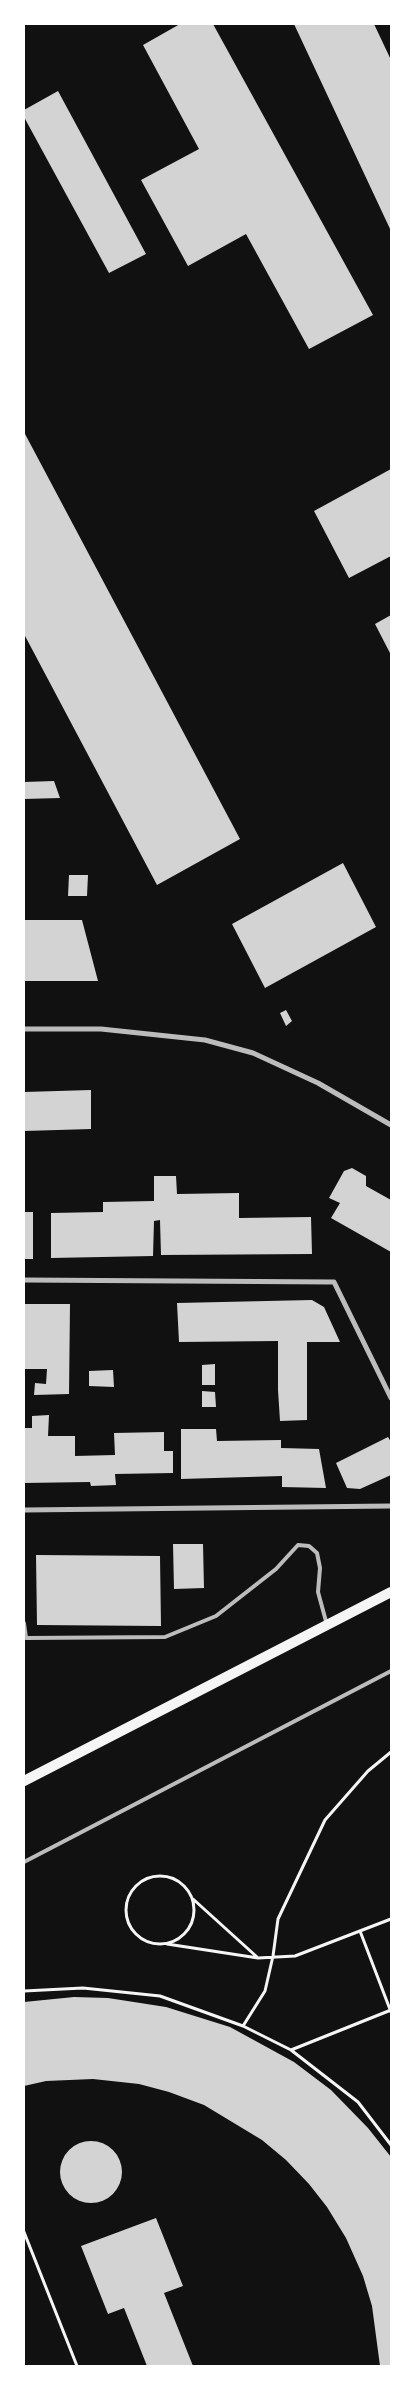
<!DOCTYPE html>
<html>
<head>
<meta charset="utf-8">
<style>
	body { margin:0 }
	#map { position:relative; width:415px; height:2390px; overflow:hidden; background:#111; font-family:Figtree,sans-serif }
	canvas { display:block }
	.frame { position:absolute; inset:0; border:25px solid #fff; pointer-events:none }
</style>
</head>
<body>
<div id="map">
<canvas width="415" height="2390"></canvas>
<div class="frame"></div>
</div>
<script>
const ctx = document.querySelector('canvas').getContext('2d');
ctx.lineJoin = 'round';
function paint(path, color) {
  ctx.fillStyle = color;
  ctx.fill(path, 'evenodd');
}
function shape(rows) {
  const path = new Path2D();
  for (const r of rows) {
    if (r.length === 3) {
      path.moveTo(r[0] + r[2], r[1]);
      path.arc(r[0], r[1], r[2], 0, 2 * Math.PI);
      continue;
    }
    path.moveTo(r[0], r[1]);
    for (let i = 2; i < r.length; i += 2) path.lineTo(r[i], r[i + 1]);
  }
  return path;
}
function strokePath(path, color, width, dash) {
  ctx.strokeStyle = color;
  ctx.lineWidth = width;
  ctx.lineCap = dash ? 'butt' : 'round';
  ctx.setLineDash(dash || []);
  ctx.stroke(path);
}
paint(shape([
	[180,24,213,24,373,315,309,349,246,234,188,266,141,180,199,149,143,45],
	[294,24,374,24,391,60,391,231],
	[58,91,146,254,109,273,24,117,24,110],
	[24,432,240,839,157,885,24,634],
	[391,469,391,556,349,578,314,511],
	[391,615,391,655,375,624],
	[54,781,60,798,24,799,24,782],
	[343,863,376,927,265,988,232,924],
	[69,875,88,875,87,896,68,896],
	[24,920,82,920,98,981,24,981],
	[286,1010,292,1021,286,1026,280,1013],
	[91,1090,91,1129,24,1131,24,1092],
	[352,1168,366,1176,366,1186,391,1200,391,1252,331,1218,340,1203,329,1198,344,1171],
	[154,1176,176,1176,177,1194,239,1193,239,1218,311,1217,312,1254,161,1255,160,1220,154,1221,153,1256,51,1258,51,1213,103,1212,103,1202,154,1201],
	[24,1212,33,1212,33,1259,24,1259],
	[312,1300,324,1307,340,1342,307,1342,307,1420,280,1421,278,1390,278,1341,179,1342,177,1303],
	[24,1304,70,1304,69,1394,34,1395,35,1383,46,1384,47,1369,24,1369],
	[215,1364,215,1385,202,1385,202,1365],
	[113,1370,114,1387,89,1386,89,1371],
	[202,1391,215,1392,216,1407,202,1407],
	[49,1415,48,1436,75,1436,75,1456,115,1455,114,1433,164,1432,164,1451,173,1451,173,1473,115,1474,116,1485,91,1486,90,1482,24,1483,24,1428,32,1428,32,1416],
	[181,1429,216,1429,217,1441,281,1440,281,1448,319,1449,326,1488,282,1487,282,1476,181,1479],
	[388,1437,391,1442,391,1475,360,1489,347,1488,336,1463],
	[173,1544,203,1544,204,1588,174,1589],
	[36,1555,160,1556,161,1626,37,1625],
	[74,1997,108,1998,166,2007,230,2027,294,2062,331,2090,368,2128,391,2157,391,2366,380,2366,372,2306,363,2276,346,2238,327,2207,309,2184,286,2160,262,2140,204,2105,169,2092,139,2084,93,2079,46,2081,24,2086,24,2002],
	[91,2172,31],
	[156,2218,183,2286,164,2293,193,2366,147,2366,124,2308,108,2314,81,2246]
]), '#d3d3d3');
strokePath(shape([
	[160,1910,34],
	[193,1899,257,1957],
	[360,1931,391,2012],
	[167,1944,258,1958,295,1956,391,1919],
	[24,1991,83,1988,160,1996,243,2026,291,2050,391,2010],
	[243,2026,265,1991,273,1956,278,1919,325,1820,368,1771,391,1752],
	[291,2050,358,2102,391,2145],
	[24,2232,77,2366]
]), '#f5f5f5', 3);
strokePath(shape([
	[24,1623,26,1638,165,1637,216,1616,276,1569,298,1545,309,1546,317,1553,320,1568,318,1592,327,1625],
	[24,1862,391,1671]
]), '#bcbcbc', 4);
strokePath(shape([
	[24,1029,101,1029,205,1040,253,1053,318,1083,391,1125],
	[24,1280,334,1282,391,1398],
	[24,1510,391,1506]
]), '#bcbcbc', 5);
strokePath(shape([
	[24,1781,391,1592]
]), '#f5f5f5', 10);
</script>
</body>
</html>
